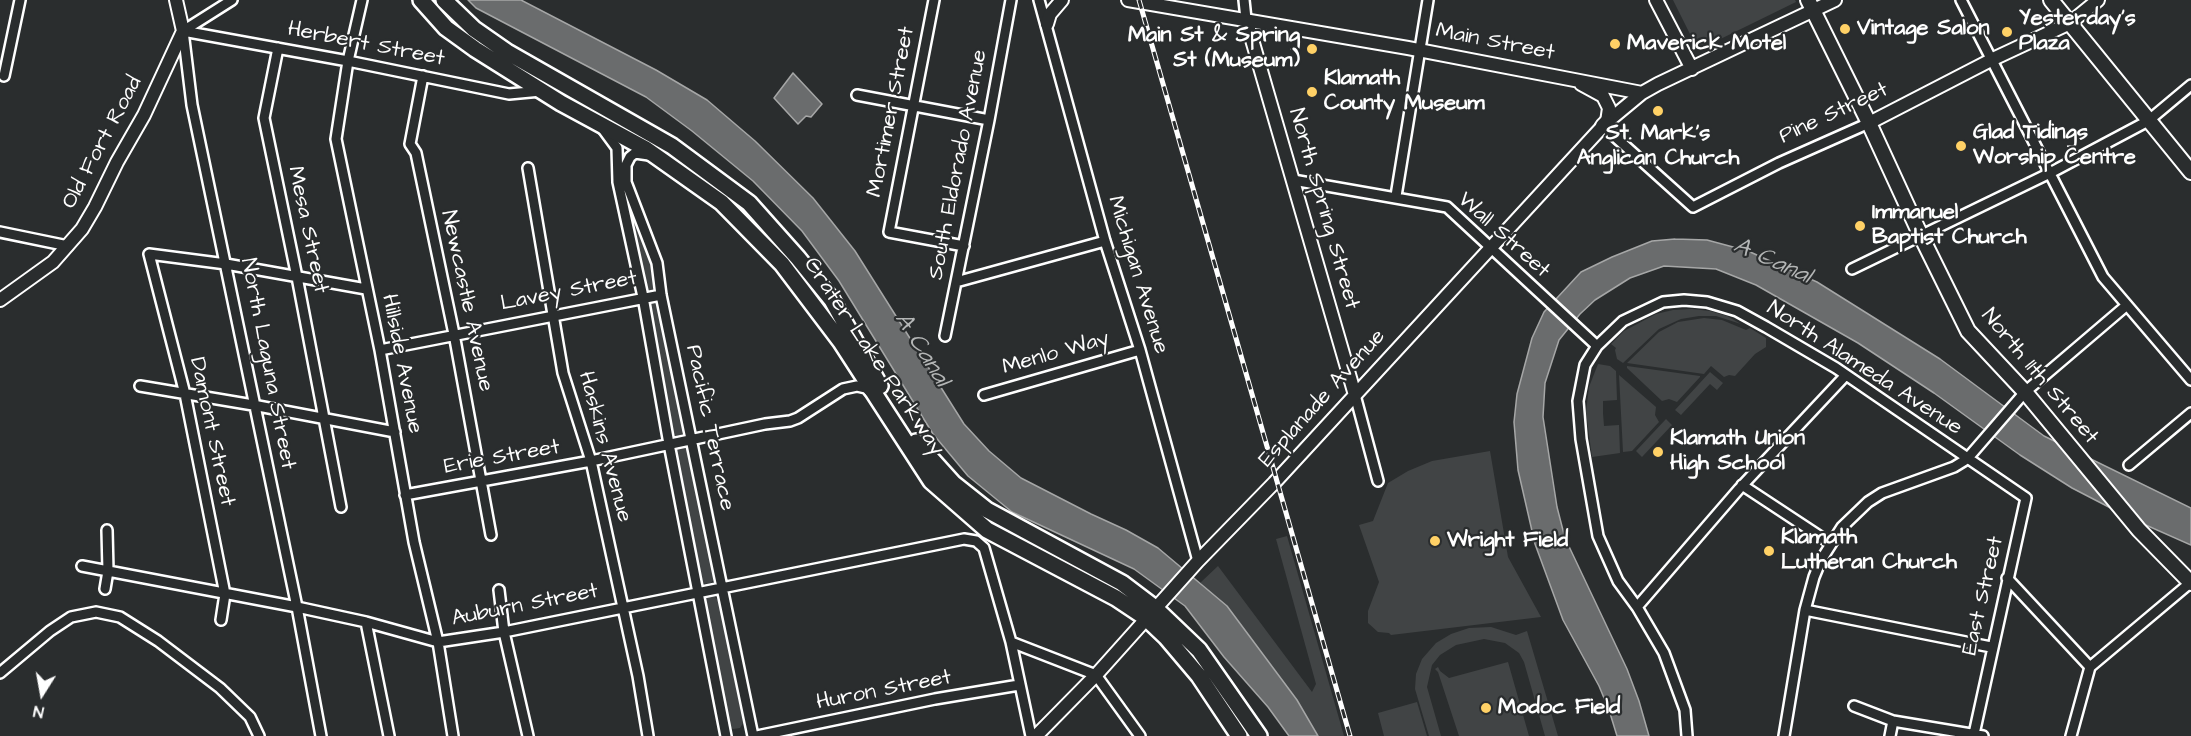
<!DOCTYPE html>
<html>
<head>
<meta charset="utf-8">
<style>
	body { margin:0 }
	#map { position:relative; width:2191px; height:736px; overflow:hidden; background:#2a2d2e; font-family:"Architects Daughter",sans-serif }
	canvas { display:block }
	.north { position:absolute; left:12px; top:664px; width:60px; height:60px; -webkit-text-stroke:4px #2a2d2e; paint-order:stroke; rotate:191deg; font-size:16px; font-weight:700; line-height:24px; text-align:center; color:#fff }
	.north::after { content:''; display:block; margin:auto; width:21px; height:27px; background:#fff; clip-path:polygon(50% 0,100% 100%,50% 72%,0 100%) }
</style>
</head>
<body>
<div id="map">
<canvas width="2191" height="736"></canvas>
<div class="north">N</div>
</div>
<script>
const ctx = document.querySelector('canvas').getContext('2d');
ctx.lineJoin = 'round';
function paint(path, color) {
  ctx.fillStyle = color;
  ctx.fill(path, 'evenodd');
}
function shape(rows) {
  const path = new Path2D();
  for (const r of rows) {
    path.moveTo(r[0], r[1]);
    for (let i = 2; i < r.length; i += 2) path.lineTo(r[i], r[i + 1]);
  }
  return path;
}
function strokePath(path, color, width, dash) {
  ctx.strokeStyle = color;
  ctx.lineWidth = width;
  ctx.lineCap = dash ? 'butt' : 'round';
  ctx.setLineDash(dash || []);
  ctx.stroke(path);
}
function write(font, color, halo, rows, align = 'center') {
  ctx.font = font + ' "Architects Daughter",sans-serif';
  ctx.lineWidth = 4.5;
  ctx.setLineDash([]);
  ctx.textBaseline = 'middle';
  ctx.strokeStyle = halo;
  ctx.fillStyle = color;
  for (const [text, x, y, turn = 0] of rows) {
    ctx.save();
    ctx.translate(x, y);
    ctx.rotate((+turn || 0) * Math.PI / 180);
    ctx.textAlign = isNaN(turn) ? turn : align;
    if (halo) ctx.strokeText(text, 0, 0);
    ctx.fillText(text, 0, 0);
    ctx.restore();
  }
}
paint(shape([
	[1673,0,1795,0,1796,2,1698,50],
	[628,210,630,210,652,266,655,284,653,289,648,291,643,288],
	[654,299,659,303,684,430,681,435,675,436,671,432,648,300],
	[1692,309,1710,311,1727,316,1741,324,1716,316,1699,316,1681,319,1659,329,1623,363,1617,359,1615,350,1616,348,1611,344,1624,331,1656,314,1673,310],
	[1704,318,1722,320,1746,330,1750,328,1766,338,1766,347,1755,354,1735,376,1729,375,1724,377,1711,366,1704,374,1627,363,1659,332,1678,322],
	[1598,364,1610,366,1616,371,1617,400,1603,401,1603,413,1604,426,1619,425,1620,453,1592,457,1586,412,1589,387],
	[1627,366,1700,376,1700,377,1677,402,1669,399,1662,401,1627,368],
	[1710,372,1723,383,1717,390,1710,384,1681,415,1675,410],
	[1619,375,1656,407,1655,415,1659,422,1632,451,1623,452],
	[1666,419,1672,425,1642,457,1636,451],
	[684,446,689,451,715,578,711,583,703,584,699,580,673,453,676,447],
	[1490,451,1508,557,1541,617,1391,635,1389,633,1378,632,1368,623,1368,611,1379,582,1359,525,1373,521,1388,483,1408,471,1432,461],
	[1287,536,1344,736,1318,736,1297,700,1227,606,1200,583,1218,566,1312,692,1316,684,1276,539],
	[714,596,719,601,743,723,740,728,733,729,728,726,703,602,707,597],
	[1491,627,1516,635,1527,631,1558,736,1545,736,1524,662,1519,653,1505,643,1484,639,1456,645,1440,655,1432,665,1427,687,1441,736,1429,736,1415,689,1416,674,1422,659,1436,643,1451,634,1469,628],
	[1508,662,1529,736,1459,736,1438,672,1435,669,1438,667,1440,671,1449,678],
	[1417,702,1427,736,1384,736,1378,713]
]), '#414445');
const water = shape([
	[468,0,521,0,656,70,707,100,755,141,813,198,855,251,964,424,989,451,1021,478,1091,514,1126,530,1158,548,1227,606,1297,700,1318,736,1289,736,1268,707,1224,657,1185,606,1134,569,1012,512,968,476,933,434,839,281,802,231,753,181,692,131,646,97,476,8,468,0],
	[793,73,822,104,811,117,806,116,798,124,774,98,793,73],
	[1675,239,1707,240,1748,251,1817,282,1940,359,2044,436,2191,508,2191,545,2130,518,2072,488,2020,455,1934,393,1858,343,1756,285,1716,269,1664,266,1630,278,1595,300,1580,314,1559,340,1545,383,1543,417,1557,507,1565,538,1627,669,1639,701,1649,736,1617,736,1609,710,1599,686,1563,620,1535,544,1518,470,1514,422,1517,394,1532,338,1544,312,1581,272,1612,257,1652,241,1675,239]
]);
paint(water, '#6a6c6d');
strokePath(water, '#a6a7a7', 1.5);
const minor = shape([
	[362,0,348,61,336,139,380,350,414,542,438,642,453,736],
	[934,0,889,232,964,246],
	[1039,0,1105,241,1140,350,1198,561],
	[1244,0,1246,19],
	[1961,0,2103,277,2191,380],
	[183,31,192,105,297,607,321,736],
	[183,31,348,61,509,94,541,91],
	[183,31,232,0],
	[278,48,264,118,297,277,341,507],
	[4,76,20,0],
	[423,76,410,144,416,153,454,334,491,535],
	[857,95,989,120],
	[1603,126,1693,207,1779,163,1869,123],
	[603,129,617,148,618,182,643,297,669,444,726,736],
	[649,155,635,153,630,157,626,165,626,182,657,263,661,295,753,736],
	[528,168,563,373,591,461,638,676,648,736],
	[1293,180,1447,207,1597,346],
	[1396,196,1428,0],
	[0,232,68,246],
	[1852,269,2050,173,2148,121,2191,85],
	[956,282,1105,241],
	[945,336,989,120,1011,0],
	[380,350,661,295],
	[140,386,253,405,395,432],
	[984,395,1140,350],
	[1355,395,1378,481],
	[2129,465,2191,413],
	[1742,485,1830,543],
	[405,495,591,461,765,424,790,421,798,418,843,389,857,386,866,388,870,392],
	[82,566,297,607,366,622,438,642,504,632,964,539,976,541,984,548,1011,642,1031,736],
	[2007,578,2090,667],
	[105,589,108,571,107,530],
	[499,590,504,632,528,736],
	[1637,607,1739,489,1846,375],
	[1805,610,1991,647],
	[221,620,225,594,185,394,149,254,226,264,366,289],
	[366,622,389,736],
	[1011,642,1096,675,1140,736],
	[0,673,50,631,71,617,96,612,120,617,158,641,220,688,250,717,259,736],
	[1854,706,1893,721,1983,736],
	[757,736,935,699,1019,685],
	[1687,736,1685,710,1664,653,1637,607,1618,581,1598,536,1581,439,1578,401,1585,365,1597,346,1623,321,1663,302,1684,300,1707,302,1737,311,1766,327,1836,368,2026,498,1974,734],
	[1784,736,1805,610,1814,577,1821,560,1842,527,1868,502,1882,493,1954,467,1967,459,2025,392,2127,305],
	[1890,736,1893,721],
	[2071,736,2090,667,2190,583]
]);
const tertiary = shape([
	[1128,0,1408,48,1642,93],
	[1656,0,1692,69],
	[1246,19,1355,395],
	[1047,24,1050,14,1062,0],
	[1581,84,1603,96,1609,108,1607,122],
	[1607,122,1642,93,1658,84,1835,0],
	[1869,123,1993,59,2070,23,2098,0],
	[0,300,53,262,82,229,95,207,117,162,144,115,183,31,176,0],
	[1036,736,1096,675,1198,561,1274,483,1603,126]
]);
const secondary = shape([
	[1808,0,1869,123,1921,236,1968,331,2025,392,2139,530,2191,583],
	[2051,0,2191,172],
	[1603,126,1607,122]
]);
const primary = shape([
	[421,0,446,28,475,49,561,103,646,149,721,202,782,264,841,342,931,481,987,530,1116,598,1146,618,1166,637,1199,676,1239,736],
	[444,0,474,29,507,52,672,146,749,203,798,258,832,300,880,386],
	[916,442,953,483,987,510,1122,583,1155,608,1199,650,1259,736]
]);
strokePath(minor, '#fff', 14);
strokePath(tertiary, '#fff', 16);
strokePath(secondary, '#fff', 18);
strokePath(primary, '#fff', 20);
strokePath(minor, '#2a2d2e', 9);
strokePath(tertiary, '#2a2d2e', 12);
strokePath(secondary, '#2a2d2e', 14);
strokePath(primary, '#2a2d2e', 15);
const rail = shape([
	[1139,0,1350,736]
]);
strokePath(rail, '#fff', 5);
strokePath(rail, '#2a2d2e', 3, [9]);
for (const [x, y, r, color] of [
	[1845,29,6,"#ffd166"],
	[2007,32,6,"#ffd166"],
	[1615,44,6,"#ffd166"],
	[1312,49,6,"#ffd166"],
	[1312,92,6,"#ffd166"],
	[1658,111,6,"#ffd166"],
	[1961,146,6,"#ffd166"],
	[1860,226,6,"#ffd166"],
	[1658,452,6,"#ffd166"],
	[1435,541,6,"#ffd166"],
	[1769,551,6,"#ffd166"],
	[1486,708,6,"#ffd166"]
]) {
  const dot = new Path2D();
  dot.arc(x, y, r, 0, 2 * Math.PI);
  ctx.fillStyle = color;
  ctx.fill(dot);
  strokePath(dot, '#2a2d2e', 2);
}
write('bold 22px', '#fff', '#2a2d2e', [
	["Yesterday's",2019,19],
	["Plaza",2019,44],
	["Vintage Salon",1857,29],
	["Main St & Spring",1300,36,"right"],
	["St (Museum)",1300,61,"right"],
	["Maverick Motel",1627,44],
	["Klamath",1324,79],
	["County Museum",1324,104],
	["Glad Tidings",1973,133],
	["Worship Centre",1973,158],
	["St. Mark's",1658,134,"center"],
	["Anglican Church",1658,159,"center"],
	["Immanuel",1872,213],
	["Baptist Church",1872,238],
	["Klamath Union",1670,439],
	["High School",1670,464],
	["Klamath",1781,538],
	["Lutheran Church",1781,563],
	["Wright Field",1447,541],
	["Modoc Field",1498,708]
], 'left');
write('22px', '#fff', '#2a2d2e', [
	["Main Street",1495,43,11],
	["Herbert Street",366,45,11],
	["Mortimer Street",892,112,-79],
	["Pine Street",1834,114,-25],
	["Old Fort Road",103,143,-62],
	["South Eldorado Avenue",959,165,-79],
	["North Spring Street",1323,209,74],
	["Mesa Street",307,230,78],
	["Wall Street",1503,236,42],
	["Michigan Avenue",1137,275,73],
	["Lavey Street",569,292,-11],
	["Newcastle Avenue",466,301,78],
	["Menlo Way",1056,354,-16],
	["Crater Lake Parkway",873,357,56],
	["North Laguna Street",267,364,79],
	["Hillside Avenue",401,364,79],
	["North Alameda Avenue",1864,369,33],
	["North 11th Street",2039,377,50],
	["Esplanade Avenue",1323,399,-48],
	["Pacific Terrace",709,428,78],
	["Damont Street",211,432,78],
	["Haskins Avenue",604,447,75],
	["Erie Street",502,458,-10],
	["East Street",1984,596,-77],
	["Auburn Street",525,606,-11],
	["Huron Street",884,691,-11]
]);
write('italic 24px', '#b4b6b6', '#2a2d2e', [
	["A Canal",1772,262,24],
	["A Canal",921,350,58]
]);
</script>
</body>
</html>
